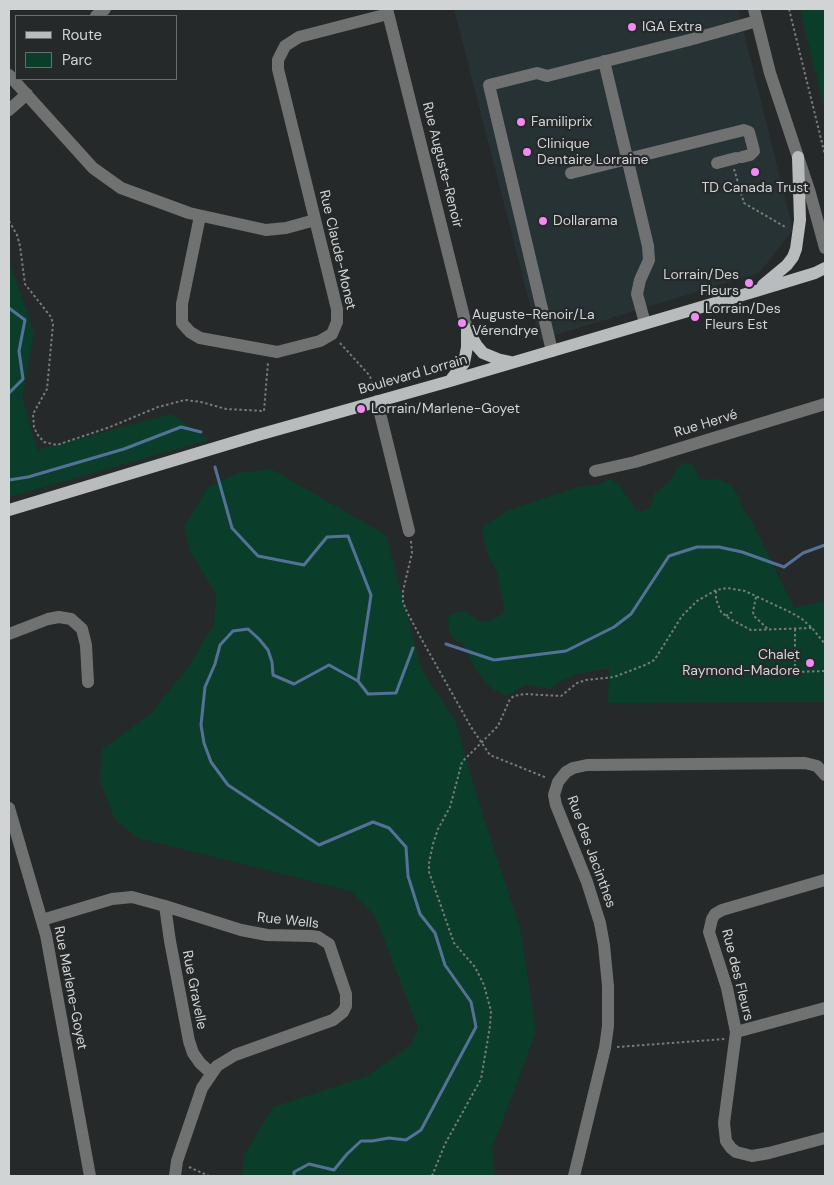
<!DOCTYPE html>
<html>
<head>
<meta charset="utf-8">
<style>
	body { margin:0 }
	#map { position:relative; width:834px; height:1185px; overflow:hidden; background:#262929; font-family:"DM Sans",sans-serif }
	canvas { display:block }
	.frame { position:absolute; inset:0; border:10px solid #d1d4d4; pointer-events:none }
	.legend { position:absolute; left:15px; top:15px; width:162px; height:65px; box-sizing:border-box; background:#262929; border:1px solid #6a6d6d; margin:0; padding:6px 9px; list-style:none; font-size:15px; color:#d1d4d4 }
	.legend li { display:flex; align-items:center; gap:10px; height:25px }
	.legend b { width:25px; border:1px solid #6a6d6d }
</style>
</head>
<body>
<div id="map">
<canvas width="834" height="1185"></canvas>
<div class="frame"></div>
<ul class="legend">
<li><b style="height:6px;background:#b9bcbc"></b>Route</li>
<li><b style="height:14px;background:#0a3e2a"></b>Parc</li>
</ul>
</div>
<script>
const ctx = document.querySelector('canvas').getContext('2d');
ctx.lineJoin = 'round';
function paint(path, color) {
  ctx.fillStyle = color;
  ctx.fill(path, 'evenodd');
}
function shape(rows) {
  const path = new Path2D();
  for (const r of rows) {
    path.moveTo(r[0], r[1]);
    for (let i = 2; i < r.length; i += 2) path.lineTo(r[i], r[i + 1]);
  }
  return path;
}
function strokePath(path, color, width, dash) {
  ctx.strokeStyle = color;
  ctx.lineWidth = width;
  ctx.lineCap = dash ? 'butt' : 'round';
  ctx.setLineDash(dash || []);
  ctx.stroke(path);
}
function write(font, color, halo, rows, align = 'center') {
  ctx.font = font + ' "DM Sans",sans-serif';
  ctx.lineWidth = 4.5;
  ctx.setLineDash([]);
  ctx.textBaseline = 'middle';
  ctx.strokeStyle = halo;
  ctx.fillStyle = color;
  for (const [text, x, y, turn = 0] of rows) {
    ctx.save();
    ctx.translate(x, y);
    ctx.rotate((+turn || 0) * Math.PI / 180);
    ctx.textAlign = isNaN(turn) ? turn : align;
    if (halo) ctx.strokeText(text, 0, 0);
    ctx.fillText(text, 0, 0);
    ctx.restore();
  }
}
paint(shape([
	[454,9,738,9,793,230,759,273,539,340]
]), '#273234');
paint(shape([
	[800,9,825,9,825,110],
	[9,261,34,333,22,397,37,450,171,414,209,440,9,497],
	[684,462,694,466,699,478,706,480,718,479,731,485,738,495,741,506,751,520,794,608,825,601,825,702,608,703,609,668,573,675,559,682,550,689,526,685,506,696,492,689,477,672,462,642,456,642,449,632,448,618,453,613,465,611,476,619,482,622,490,622,505,612,497,572,488,555,482,528,509,510,578,487,596,485,611,479,621,487,625,495,630,500,636,510,642,512,650,507,655,493,671,480,676,469],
	[271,469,386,535,421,668,456,723,478,800,520,928,536,1032,492,1149,495,1176,242,1176,244,1155,273,1107,367,1076,411,1045,418,1028,375,916,351,891,138,838,115,820,100,781,102,750,151,713,187,669,214,624,216,594,190,551,184,527,208,487,238,473]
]), '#0a3e2a');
strokePath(shape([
	[9,308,25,320,19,351,23,379,9,393],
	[215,467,232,528,258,556,304,565,327,537,348,536,371,595,358,681],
	[9,480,28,477,124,449,181,427,201,432],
	[446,644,494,660,566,651,614,627,631,614,669,556,697,547,719,547,742,552,784,567,803,553,825,545],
	[294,1176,294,1172,309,1164,334,1170,347,1154,361,1141,372,1141,389,1138,406,1140,421,1130,476,1027,471,1002,445,965,435,933,420,914,408,876,406,847,389,828,373,822,319,845,228,785,211,762,204,743,201,725,205,687,215,664,220,645,233,631,248,629,259,639,268,650,272,662,273,675,294,684,329,665,358,681,368,694,396,693,413,648]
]), '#547297', 3);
strokePath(shape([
	[789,9,825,155],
	[734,169,744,203,787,228],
	[9,221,17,235,20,246,25,284,51,317,53,324,47,389,33,414,34,427,37,434,44,442,57,445,110,427,158,407,185,400,201,402,226,409,264,411,268,362],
	[340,343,370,376,374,391],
	[411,541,412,553,403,591,403,602,407,612,422,640,471,727,490,755,547,778],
	[716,591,716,599,721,612,730,619,751,630,812,628],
	[756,597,753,612,754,616,769,630],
	[726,616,732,612],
	[795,629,795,672,825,671],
	[617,1047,725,1039],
	[189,1167,209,1176],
	[432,1176,445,1144,481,1079,490,1026,491,1011,484,985,475,967,454,943,429,872,429,863,433,844,438,829,450,807,462,762,498,726,510,699,514,696,524,694,561,696,577,683,586,680,614,677,645,665,653,661,657,656,682,616,697,601,716,590,727,588,745,591,792,613,802,619,812,628,825,644]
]), '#787b7b', 2, [2.5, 2.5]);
strokePath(shape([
	[387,9,467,329],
	[754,9,770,73,810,193,825,248],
	[96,16,105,9],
	[604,61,648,246,649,260,640,280,637,294,645,323],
	[9,75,93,168,121,188,189,213,266,230,286,228,315,220],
	[9,110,27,94],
	[717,163,736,158],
	[571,173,744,130,749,132,754,151,750,155,742,157],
	[200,216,182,304,182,323,190,332,200,338,277,352,320,341,332,334,337,322,337,309,278,69,278,60,285,46,299,37,388,14],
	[552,351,489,85,537,73,547,76,689,40,757,21],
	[377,401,409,531],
	[595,471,635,462,825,404],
	[9,634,48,619,59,617,71,619,82,629,86,645,88,682],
	[9,808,46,935,90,1176],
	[825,880,722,910,715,914,712,919,709,932,727,988,736,1032,724,1123,726,1141,731,1148,736,1152,752,1156,769,1153,825,1138],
	[165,906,170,941,189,1041,193,1053,200,1063,211,1073],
	[42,920,112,899,132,897,165,906,241,930,267,935,311,936,318,937,329,944,346,994,346,1006,343,1012,333,1020,235,1055,217,1066,202,1088,177,1161,175,1176],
	[736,1032,825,1008],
	[574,1176,605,1048,608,1026,608,986,604,945,600,923,587,882,556,805,554,795,558,782,566,772,573,768,587,765,805,763,817,766,825,775]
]), '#707272', 12);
strokePath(shape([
	[763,285,787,265,793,257,796,249,800,220,798,157],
	[467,329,477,346,483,353,500,360,510,362],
	[450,381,464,363,467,347,467,331],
	[9,510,258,435,450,381,756,291,815,273,825,268]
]), '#b9bcbc', 12);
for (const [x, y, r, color] of [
	[632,27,5,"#f18af4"],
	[521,122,5,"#f18af4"],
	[527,152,5,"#f18af4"],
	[755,172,5,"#f18af4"],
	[543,221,5,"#f18af4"],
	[749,283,5,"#f18af4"],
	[695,317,5,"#f18af4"],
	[462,323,5,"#f18af4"],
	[361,409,5,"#f18af4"],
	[810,663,5,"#f18af4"]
]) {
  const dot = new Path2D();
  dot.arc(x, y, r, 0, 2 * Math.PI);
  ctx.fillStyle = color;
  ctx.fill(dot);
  strokePath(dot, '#262929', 2);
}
write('14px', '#d1d4d4', '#262929', [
	["IGA Extra",642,27],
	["Familiprix",531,122],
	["Clinique",537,144],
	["Dentaire Lorraine",537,160],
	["TD Canada Trust",755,188,"center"],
	["Dollarama",553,221],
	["Lorrain/Des",739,275,"right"],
	["Fleurs",739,291,"right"],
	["Lorrain/Des",705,309],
	["Fleurs Est",705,325],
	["Auguste-Renoir/La",472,315],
	["Vérendrye",472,331],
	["Lorrain/Marlene-Goyet",371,409],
	["Chalet",800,655,"right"],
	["Raymond-Madore",800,671,"right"]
], 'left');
write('14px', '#d1d4d4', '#262929', [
	["Rue Auguste-Renoir",442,165,76],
	["Rue Claude-Monet",337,250,77],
	["Boulevard Lorrain",413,375,-16],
	["Rue Hervé",706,424,-17],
	["Rue des Jacinthes",591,852,70],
	["Rue Wells",288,921,6],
	["Rue des Fleurs",737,975,76],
	["Rue Marlene-Goyet",70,988,79],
	["Rue Gravelle",194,990,79]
]);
</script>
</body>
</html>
